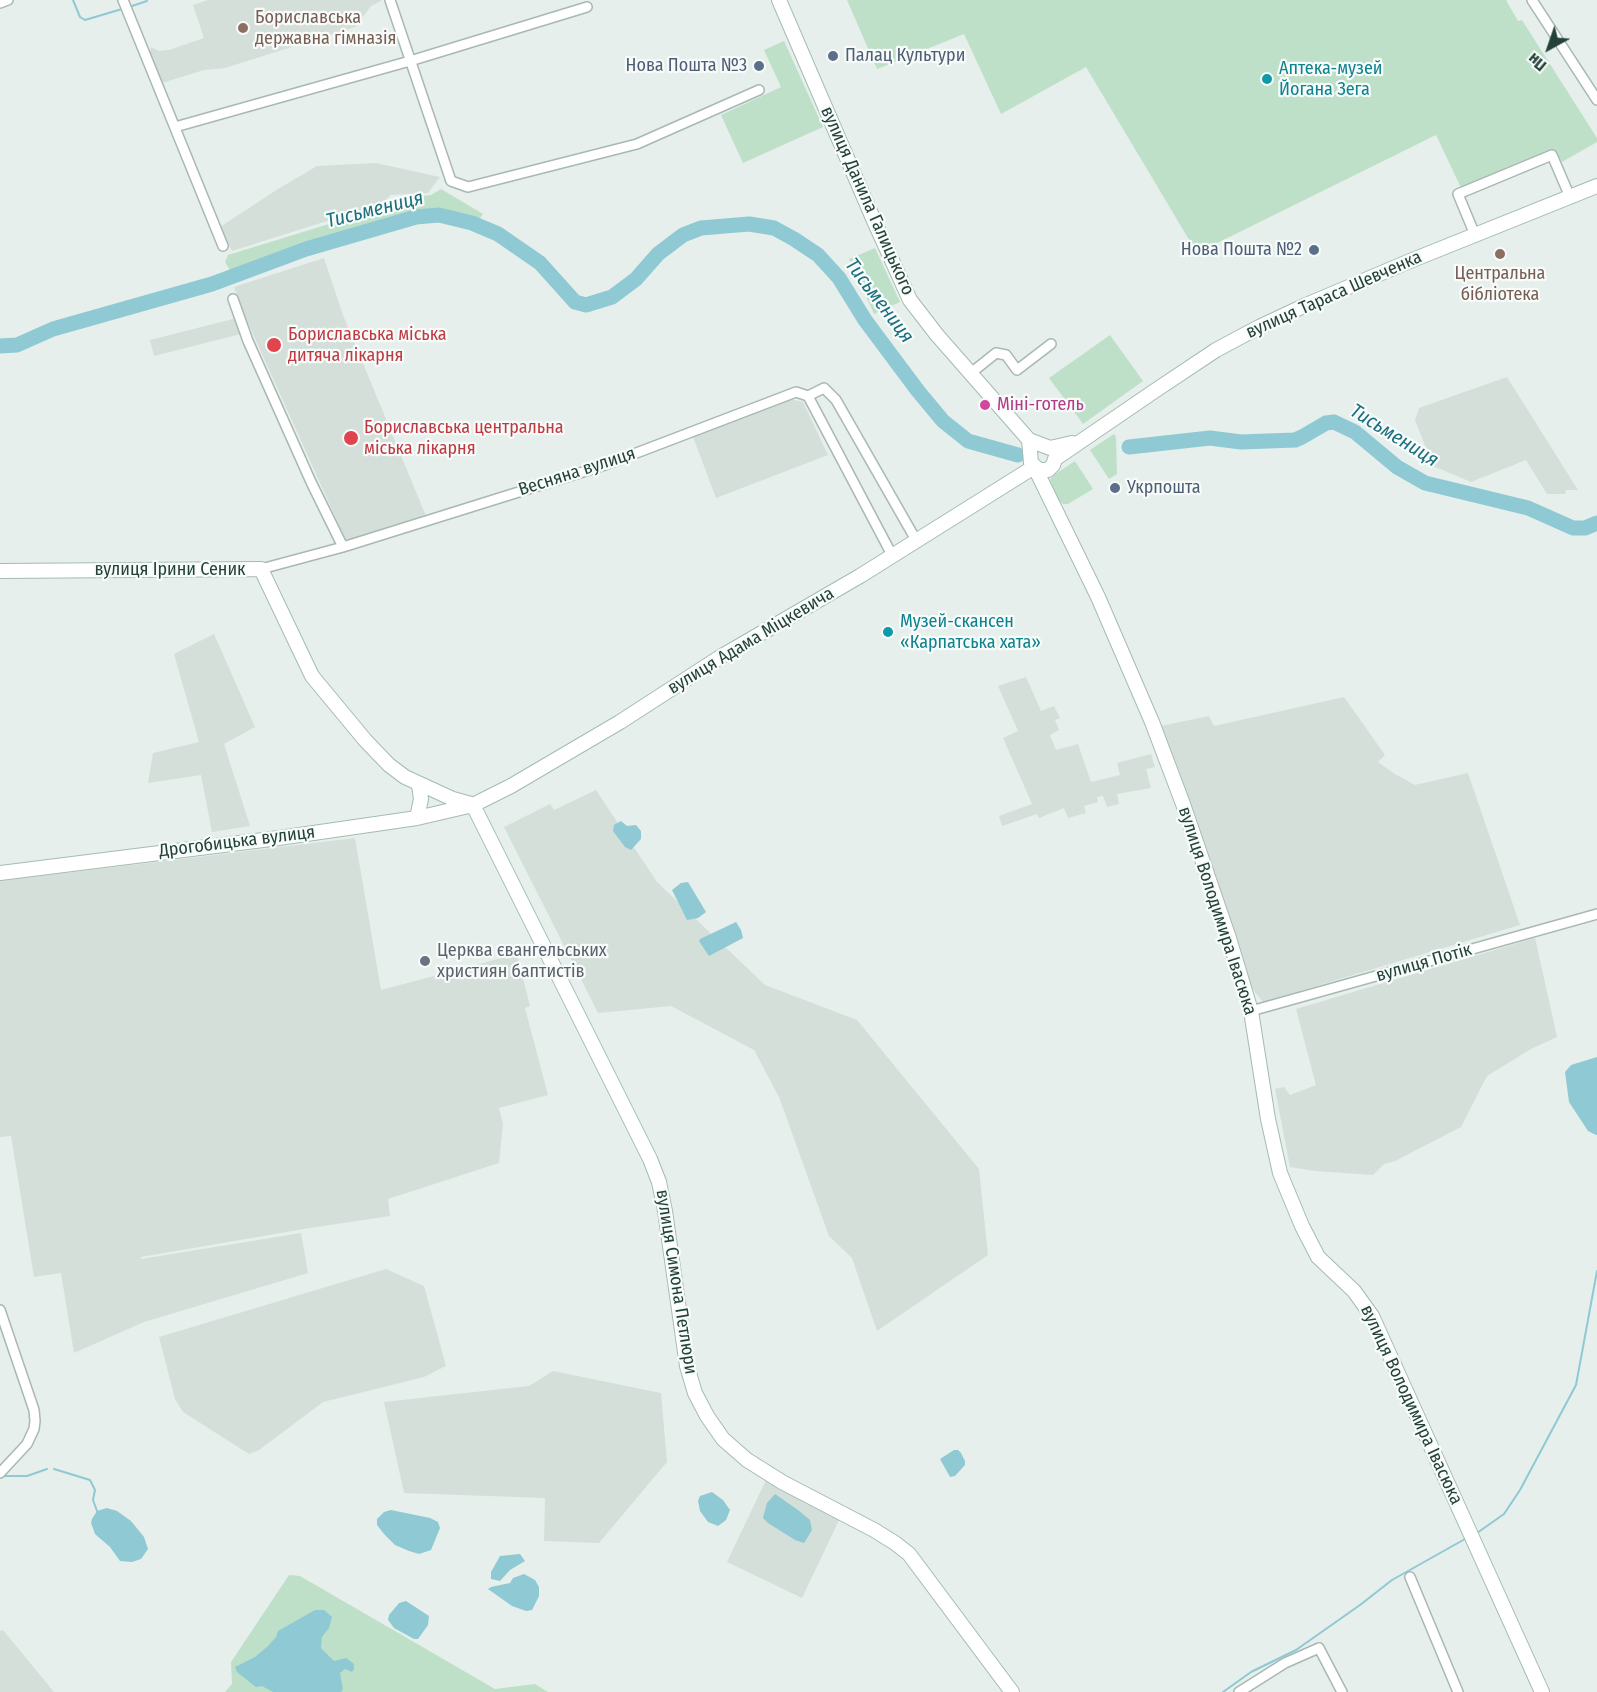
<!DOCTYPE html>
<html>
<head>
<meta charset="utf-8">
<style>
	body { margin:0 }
	#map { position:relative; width:1597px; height:1692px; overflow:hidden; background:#e6efeb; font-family:"Fira Sans Condensed",sans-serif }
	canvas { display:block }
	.north { position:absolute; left:1519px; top:18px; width:60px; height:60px; -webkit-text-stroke:4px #f7fbf9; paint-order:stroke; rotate:220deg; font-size:16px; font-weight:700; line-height:24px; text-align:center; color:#24423a }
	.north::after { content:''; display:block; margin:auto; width:21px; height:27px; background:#24423a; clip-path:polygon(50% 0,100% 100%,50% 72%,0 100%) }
</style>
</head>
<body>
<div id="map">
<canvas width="1597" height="1692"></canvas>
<div class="north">Пн</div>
</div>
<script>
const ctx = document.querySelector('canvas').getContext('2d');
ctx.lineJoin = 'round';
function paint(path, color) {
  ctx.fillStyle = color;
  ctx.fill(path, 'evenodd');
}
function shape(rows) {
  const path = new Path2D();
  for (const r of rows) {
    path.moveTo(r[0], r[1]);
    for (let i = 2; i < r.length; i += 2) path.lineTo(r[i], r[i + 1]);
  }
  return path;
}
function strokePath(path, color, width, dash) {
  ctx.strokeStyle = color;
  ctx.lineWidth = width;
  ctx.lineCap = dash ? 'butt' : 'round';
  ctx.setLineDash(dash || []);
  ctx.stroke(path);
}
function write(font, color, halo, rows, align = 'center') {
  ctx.font = font + ' "Fira Sans Condensed",sans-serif';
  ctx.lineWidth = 4.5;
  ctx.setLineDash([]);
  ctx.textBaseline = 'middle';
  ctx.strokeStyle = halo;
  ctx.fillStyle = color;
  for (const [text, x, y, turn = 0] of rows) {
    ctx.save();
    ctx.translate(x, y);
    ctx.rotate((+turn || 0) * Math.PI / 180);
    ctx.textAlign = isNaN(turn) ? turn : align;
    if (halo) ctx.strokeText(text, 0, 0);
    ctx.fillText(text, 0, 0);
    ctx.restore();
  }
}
paint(shape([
	[208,0,381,0,381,1,371,6,355,27,225,68,204,70,162,83,150,52,151,47,159,51,169,50,204,38,193,5],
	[376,163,440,177,428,193,391,195,381,204,232,251,220,227,278,189,317,166],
	[324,258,343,315,426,516,347,543,244,314,234,287],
	[237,318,241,334,154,356,150,340],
	[1507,377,1578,490,1566,490,1565,494,1547,494,1526,460,1471,482,1433,466,1415,420,1419,408],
	[791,399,803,402,828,455,716,498,693,437],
	[214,634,255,727,224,744,250,826,212,832,201,775,148,783,153,753,199,742,174,654],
	[1026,677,1041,711,1054,706,1060,718,1055,720,1059,730,1050,735,1056,750,1078,744,1091,782,1120,775,1117,763,1151,754,1155,767,1146,769,1151,788,1117,794,1119,804,1107,807,1103,796,1097,797,1098,802,1084,806,1086,813,1068,818,1064,808,1039,818,1037,814,1002,826,999,816,1032,804,1003,738,1018,731,998,686],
	[1344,697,1385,755,1378,762,1395,774,1415,785,1468,773,1520,925,1263,1002,1246,981,1194,819,1161,726,1209,716,1214,726],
	[596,790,657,882,765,985,857,1020,979,1169,988,1255,877,1331,852,1258,829,1236,779,1097,754,1050,671,1006,598,1013,504,827,550,804,554,810],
	[355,838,381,990,517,954,530,1006,525,1008,548,1095,499,1108,503,1124,499,1163,388,1199,390,1216,310,1228,141,1257,141,1259,301,1233,308,1273,144,1322,74,1353,61,1273,34,1277,11,1136,0,1137,0,881],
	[1535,938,1557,1037,1531,1049,1487,1076,1461,1127,1395,1161,1384,1164,1373,1175,1315,1171,1290,1167,1275,1089,1284,1087,1290,1095,1316,1085,1296,1009],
	[386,1269,424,1286,446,1366,424,1377,323,1402,259,1450,249,1454,183,1412,175,1399,159,1337],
	[553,1371,661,1393,667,1462,599,1543,544,1541,545,1498,404,1493,384,1402,529,1386],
	[767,1478,842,1514,802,1598,727,1562],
	[3,1630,54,1692,0,1692,0,1631]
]), '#d4dfda');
paint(shape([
	[847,0,1506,0,1518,21,1522,20,1597,138,1597,142,1562,162,1557,155,1464,194,1436,135,1197,253,1086,67,1001,114,964,34,877,69],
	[784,41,823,127,743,163,721,115,781,87,764,50],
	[441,189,483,214,478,221,442,208,415,211,305,243,231,272,225,262,228,255,381,208,392,199,431,195],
	[875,248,900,302,874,314,849,259],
	[1110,335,1143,381,1083,424,1049,378],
	[1114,434,1116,437,1117,474,1109,479,1090,450],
	[1075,461,1093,489,1068,504,1063,504,1059,500,1050,480,1054,475],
	[289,1575,300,1576,495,1689,535,1684,548,1692,225,1692,232,1684,231,1662]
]), '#bfe0c8');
paint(shape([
	[621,821,627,826,636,825,641,831,641,839,631,850,625,847,613,831,614,825],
	[688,882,706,912,698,918,687,920,672,890,681,883],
	[736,922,741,930,743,938,709,956,699,941,700,939],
	[1597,1057,1597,1135,1596,1135,1588,1131,1569,1102,1565,1072,1571,1065],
	[954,1450,958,1450,961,1453,965,1461,965,1465,955,1476,950,1477,940,1459],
	[712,1492,723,1500,730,1510,726,1520,718,1526,708,1522,700,1511,698,1501,700,1496],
	[775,1494,798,1510,810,1520,812,1530,804,1543,795,1540,768,1523,763,1518,767,1503],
	[107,1508,117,1511,131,1521,144,1537,148,1549,141,1559,132,1562,120,1561,110,1547,95,1534,91,1523,92,1519,97,1511],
	[391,1510,430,1518,438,1522,440,1528,431,1550,419,1554,409,1551,395,1545,384,1534,377,1525,377,1519,384,1512],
	[520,1554,525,1561,510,1570,500,1581,491,1579,491,1572,500,1556],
	[524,1574,535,1580,539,1587,539,1596,532,1610,526,1611,512,1606,488,1589,491,1587,510,1583,513,1578],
	[406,1601,429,1616,428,1625,418,1639,414,1639,394,1628,388,1620,389,1615,399,1603],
	[315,1610,324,1610,332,1617,329,1628,322,1637,321,1648,334,1661,346,1658,354,1664,354,1669,352,1672,345,1669,340,1673,343,1689,341,1692,273,1692,262,1686,256,1687,237,1672,235,1667,255,1657,268,1646,276,1637,278,1631]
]), '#8ec9d4');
strokePath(shape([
	[73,0,80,17,85,20,122,9],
	[132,6,147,1],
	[54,1469,90,1480,95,1490,93,1500,97,1511],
	[3,1476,27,1476,47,1469],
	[1477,1533,1504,1514,1520,1490,1576,1385,1597,1271],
	[1223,1692,1251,1672,1296,1650,1360,1605,1392,1580,1465,1539]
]), '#8ec9d4', 2);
strokePath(shape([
	[0,346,17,345,53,329,212,284,306,249,416,217,439,215,472,223,498,234,540,263,575,302,586,305,612,297,636,279,658,254,683,235,701,228,749,224,774,228,794,239,818,255,839,278,865,320,918,391,943,421,968,441,1018,455],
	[1129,447,1210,438,1241,442,1295,440,1302,437,1326,423,1334,422,1355,432,1397,467,1425,483,1528,508,1573,528,1585,528,1597,523]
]), '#8ec9d4', 15);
const street = shape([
	[123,0,223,246],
	[390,0,451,181,468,187,637,144,759,90],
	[1532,0,1597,100],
	[0,3,8,0],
	[175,127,410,61,587,7],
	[1475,235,1458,194,1552,155,1570,197],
	[233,299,248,341,311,482,343,547],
	[971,373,996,353,1006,355,1017,370,1051,344],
	[808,396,824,388,836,400,916,540],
	[261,569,343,547,605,465,796,392,808,396,892,555],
	[1251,1011,1597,914],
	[0,1310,34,1410,35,1421,34,1429,27,1444,0,1473],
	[1410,1577,1458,1692],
	[1239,1692,1285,1663,1319,1648,1342,1692]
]);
const secondary = shape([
	[779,0,875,223,910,300,937,335,1029,440,1050,448,1072,443],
	[1029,440,1031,463,1039,470,1048,470,1053,465,1055,459,1153,392,1216,350,1259,327,1306,305,1410,261,1597,186],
	[1035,468,1098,597,1152,722,1183,804,1229,938,1251,1011,1268,1119,1280,1173,1302,1226,1318,1257,1354,1291,1372,1316,1542,1692],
	[0,571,261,569,312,676,365,740,389,765,405,777,453,799,471,804],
	[473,805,650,1159,659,1182,665,1211,687,1366,695,1393,707,1416,723,1439,747,1460,782,1482,874,1530,895,1543,909,1554,1012,1692],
	[417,818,421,799,419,785],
	[0,873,279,838,417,818,473,805,511,786,620,722,722,656,860,576,1034,467]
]);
strokePath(street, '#a8b8b2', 12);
strokePath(secondary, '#a4bbb3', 16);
strokePath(street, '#fff', 9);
strokePath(secondary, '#fff', 14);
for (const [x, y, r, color] of [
	[243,28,6,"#8d6e63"],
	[833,56,6,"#5c6f8a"],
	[759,66,6,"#5c6f8a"],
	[1267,79,6,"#0f9aa8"],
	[1314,250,6,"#5c6f8a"],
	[1500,254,6,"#8d6e63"],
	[274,345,8,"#e0444e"],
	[985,405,6,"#d1479c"],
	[351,438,8,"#e0444e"],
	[1115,488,6,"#5c6f8a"],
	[888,632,6,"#0f9aa8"],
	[425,961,6,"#6b7280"]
]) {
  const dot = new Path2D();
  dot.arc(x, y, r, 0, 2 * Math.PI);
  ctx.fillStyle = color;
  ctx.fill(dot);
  strokePath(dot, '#f7fbf9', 2);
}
write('18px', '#785e54', '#f7fbf9', [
	["Бориславська",255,18],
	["державна гімназія",255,39],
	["Центральна",1500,274,"center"],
	["бібліотека",1500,295,"center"]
], 'left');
write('18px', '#4e5e75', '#f7fbf9', [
	["Палац Культури",845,56],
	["Нова Пошта №3",747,66,"right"],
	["Нова Пошта №2",1302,250,"right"],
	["Укрпошта",1127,488]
], 'left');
write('18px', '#0d838f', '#f7fbf9', [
	["Аптека-музей",1279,69],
	["Йогана Зега",1279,90],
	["Музей-скансен",900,622],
	["«Карпатська хата»",900,643]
], 'left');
write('18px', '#24423a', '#f7fbf9', [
	["вулиця Данила Галицького",867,201,66],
	["вулиця Тараса Шевченка",1334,295,-24],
	["Весняна вулиця",577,472,-18],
	["вулиця Ірини Сеник",170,570],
	["вулиця Адама Міцкевича",751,641,-31],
	["Дрогобицька вулиця",237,842,-7],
	["вулиця Володимира Івасюка",1217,911,72],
	["вулиця Потік",1424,963,-16],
	["вулиця Симона Петлюри",676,1282,81],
	["вулиця Володимира Івасюка",1411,1405,65]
]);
write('18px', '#be3a42', '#f7fbf9', [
	["Бориславська міська",288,335],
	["дитяча лікарня",288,356],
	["Бориславська центральна",364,428],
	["міська лікарня",364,449]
], 'left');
write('18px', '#b23c85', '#f7fbf9', [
	["Міні-готель",997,405]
], 'left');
write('18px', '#5b616d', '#f7fbf9', [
	["Церква євангельських",437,951],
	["християн баптистів",437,972]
], 'left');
write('italic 20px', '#1c6f80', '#f7fbf9', [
	["Тисьмениця",375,210,-14],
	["Тисьмениця",879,301,53],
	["Тисьмениця",1394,436,32]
]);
</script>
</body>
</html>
